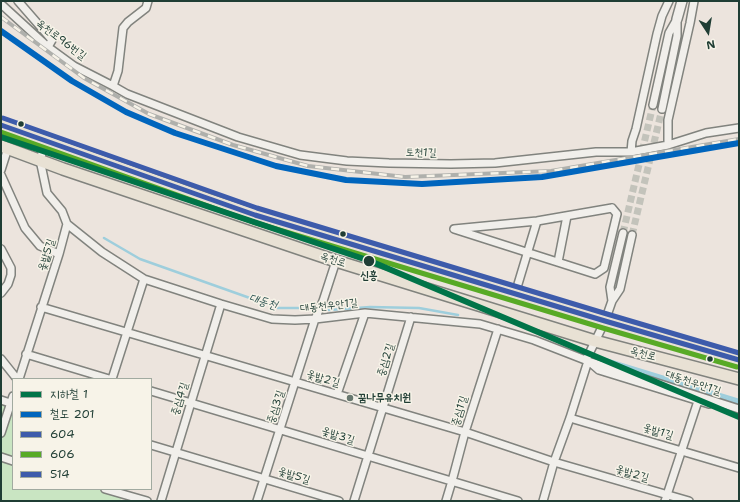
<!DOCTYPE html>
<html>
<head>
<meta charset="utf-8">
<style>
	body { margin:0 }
	#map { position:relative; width:740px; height:502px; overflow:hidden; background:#ece4dd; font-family:"Shantell Sans","Poor Story",sans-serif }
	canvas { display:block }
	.frame { position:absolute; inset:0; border:2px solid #1f3d34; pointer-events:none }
	.legend { position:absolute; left:12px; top:378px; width:140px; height:112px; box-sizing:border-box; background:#f7f3e8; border:1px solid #a1aaa0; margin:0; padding:5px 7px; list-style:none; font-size:12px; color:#1f3d34 }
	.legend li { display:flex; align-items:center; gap:8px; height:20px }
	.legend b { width:20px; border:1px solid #a1aaa0 }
	.north { position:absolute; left:688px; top:12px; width:40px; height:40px; -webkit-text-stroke:3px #f7f3e8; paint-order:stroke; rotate:168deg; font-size:11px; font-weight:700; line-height:16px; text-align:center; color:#1f3d34 }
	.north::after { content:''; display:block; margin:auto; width:14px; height:18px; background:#1f3d34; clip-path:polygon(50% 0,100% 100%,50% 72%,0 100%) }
</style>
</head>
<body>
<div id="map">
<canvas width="740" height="502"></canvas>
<div class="frame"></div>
<ul class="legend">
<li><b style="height:5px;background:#007448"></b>지하철 1</li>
<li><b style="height:5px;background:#0065bd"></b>철도 201</li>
<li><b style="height:5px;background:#3d5bab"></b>604</li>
<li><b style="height:5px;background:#58aa26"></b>606</li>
<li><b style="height:5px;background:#3d5bab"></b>514</li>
</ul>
<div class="north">N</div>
</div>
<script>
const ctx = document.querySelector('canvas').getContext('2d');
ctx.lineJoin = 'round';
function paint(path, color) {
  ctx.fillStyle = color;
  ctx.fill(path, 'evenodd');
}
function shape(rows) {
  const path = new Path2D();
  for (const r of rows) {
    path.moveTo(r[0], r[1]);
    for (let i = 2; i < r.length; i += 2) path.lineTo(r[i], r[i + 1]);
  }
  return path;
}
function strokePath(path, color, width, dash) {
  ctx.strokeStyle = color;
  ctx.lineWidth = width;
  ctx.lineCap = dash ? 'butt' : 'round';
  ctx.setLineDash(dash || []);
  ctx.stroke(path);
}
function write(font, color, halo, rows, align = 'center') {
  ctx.font = font + ' "Shantell Sans","Poor Story",sans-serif';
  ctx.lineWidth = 3;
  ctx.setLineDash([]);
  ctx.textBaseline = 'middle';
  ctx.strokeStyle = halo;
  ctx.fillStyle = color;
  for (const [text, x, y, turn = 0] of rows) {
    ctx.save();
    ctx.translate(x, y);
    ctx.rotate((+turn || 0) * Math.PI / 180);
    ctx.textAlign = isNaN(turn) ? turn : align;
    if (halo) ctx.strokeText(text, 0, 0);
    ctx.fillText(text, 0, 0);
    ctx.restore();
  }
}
paint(shape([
	[1,403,13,406,13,489,127,489,120,501,1,501]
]), '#c9e5c2');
paint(shape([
	[594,356,739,401,739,408,594,361]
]), '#9ecedc');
strokePath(shape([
	[104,238,140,259,278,308,301,308,330,310,370,307,419,308,458,315],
	[605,359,739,400]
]), '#9ecedc', 2.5);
strokePath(shape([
	[623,233,653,105],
	[632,235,662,109]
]), '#c3c3bb', 7, [7, 3.5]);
const street = shape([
	[18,1,52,40,48,47],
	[1,4,48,47,74,66,113,86,127,94,238,137,300,155,347,161,389,163,451,164,495,163,596,152,631,152,668,145,706,133,739,128],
	[113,86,118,71,123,28,128,22,146,8,148,1],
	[653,105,669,33,677,19],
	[662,109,677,36,677,19],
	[668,145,668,120,690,23,694,1],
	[631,152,632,141,636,129,657,34,662,16,669,1],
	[1,170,8,148],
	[1,175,25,228,40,246,59,254],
	[612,208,617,214,604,268,595,274,454,229,537,221,612,208],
	[67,224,102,252,144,279,221,304,272,319,295,320,315,319,365,313,480,324,534,340,588,361,739,409],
	[1,249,11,268,11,275,8,284,1,293],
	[558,262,567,216],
	[515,294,537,221],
	[612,301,610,287,623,233],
	[41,307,465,432,554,462,689,501],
	[26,354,109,379],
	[1,359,17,379],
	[586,360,605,321,612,301,620,289,632,235],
	[591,363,599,370,709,404],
	[19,379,59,254,67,224,62,211,47,193,40,160,46,140],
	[112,379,144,279],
	[151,391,518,501],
	[337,394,365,313],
	[1,400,13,404],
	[570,418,739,468],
	[1,433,13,396],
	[151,445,339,501],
	[1,457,13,461],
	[105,489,147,501],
	[161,501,221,304],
	[257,501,315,319,323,301,336,261],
	[354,501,411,317],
	[446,501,452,481,465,432,498,329],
	[543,501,554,462,570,418,588,361],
	[665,501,698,401]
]);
const secondary = shape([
	[677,19,682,1]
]);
const primary = shape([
	[1,125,207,199,255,215,605,321,739,360],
	[1,146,63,169,336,261,595,341,739,379]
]);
strokePath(street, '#81837e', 10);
strokePath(secondary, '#81837e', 12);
strokePath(primary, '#81837e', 14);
strokePath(street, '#f1efeb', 7);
strokePath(secondary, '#f1efeb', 9);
strokePath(primary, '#e8e1d4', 11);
const rail = shape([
	[1,17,84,78,149,114,233,145,308,166,405,177,551,171,739,139]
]);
strokePath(rail, '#afb0ac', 4);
strokePath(rail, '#f7f3e8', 2.5, [8]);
strokePath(shape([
	[1,125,255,215,605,321,739,360]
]), '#3d5bab', 5);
strokePath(shape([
	[1,132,253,222,603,328,737,367]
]), '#58aa26', 5);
strokePath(shape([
	[3,118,257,208,607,314,739,353]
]), '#3d5bab', 5);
strokePath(shape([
	[1,31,72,81,126,112,175,133,276,166,346,180,422,184,542,177,739,143]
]), '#0065bd', 6);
strokePath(shape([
	[1,137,370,261,739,417]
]), '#007448', 6);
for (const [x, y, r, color] of [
	[21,124,3.5,"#1f3d34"],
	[343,234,3.5,"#1f3d34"],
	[369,261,6,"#1f3d34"],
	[710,359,3.5,"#1f3d34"],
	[350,398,4,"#67776f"]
]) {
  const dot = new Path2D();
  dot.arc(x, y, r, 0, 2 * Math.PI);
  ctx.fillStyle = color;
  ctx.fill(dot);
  strokePath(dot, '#f7f3e8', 1.5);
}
write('11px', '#1f3d34', '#f7f3e8', [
	["옥천로96번길",61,40,37],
	["토천1길",421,153,1],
	["옻밭5길",47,255,-73],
	["옥천로",333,260,18],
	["대동천우안1길",329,306,-6],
	["옥천로",643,354,15],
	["중심2길",386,360,-73],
	["옻밭2길",323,379,16],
	["대동천우안1길",693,383,18],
	["중심4길",180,399,-73],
	["중심3길",276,407,-72],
	["중심1길",460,411,-73],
	["옻밭1길",658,432,16],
	["옻밭3길",338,436,17],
	["옻밭2길",632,474,16],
	["옻밭5길",294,476,17]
]);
write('bold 11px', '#1f3d34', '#f7f3e8', [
	["신흥",369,276]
]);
write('bold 11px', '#1f3d34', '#f7f3e8', [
	["꿈나무유치원",358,398]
], 'left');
write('italic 12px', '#325856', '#f7f3e8', [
	["대동천",263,302,17]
]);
</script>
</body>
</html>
